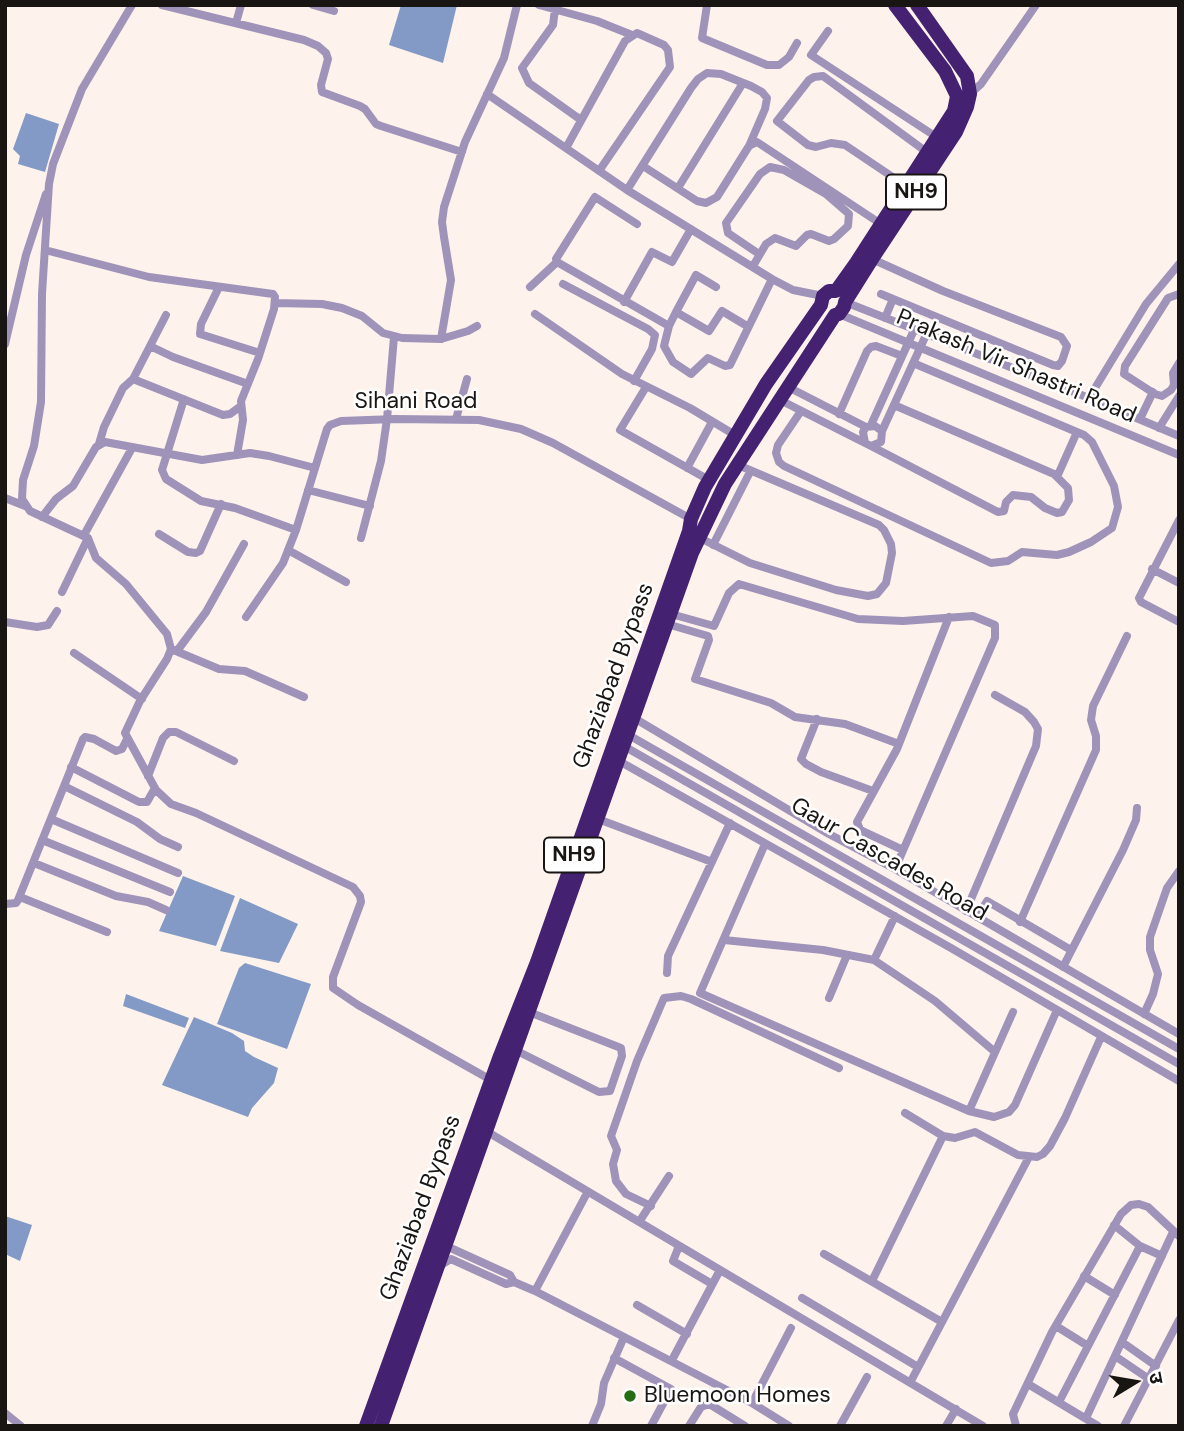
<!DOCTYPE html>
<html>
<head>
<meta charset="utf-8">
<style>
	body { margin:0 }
	#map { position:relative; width:1184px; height:1431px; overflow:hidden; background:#fdf3ec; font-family:"DM Sans","Noto Sans Devanagari",sans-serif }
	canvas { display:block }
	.frame { position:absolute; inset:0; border:7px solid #181513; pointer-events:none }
	.north { position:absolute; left:1100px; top:1347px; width:70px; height:70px; -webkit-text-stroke:5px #fff; paint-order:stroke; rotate:79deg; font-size:19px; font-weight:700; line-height:28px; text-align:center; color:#181513 }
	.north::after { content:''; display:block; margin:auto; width:24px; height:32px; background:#181513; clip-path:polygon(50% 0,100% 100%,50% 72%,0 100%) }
</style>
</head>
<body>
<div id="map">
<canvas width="1184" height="1431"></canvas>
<div class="frame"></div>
<div class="north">उ</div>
</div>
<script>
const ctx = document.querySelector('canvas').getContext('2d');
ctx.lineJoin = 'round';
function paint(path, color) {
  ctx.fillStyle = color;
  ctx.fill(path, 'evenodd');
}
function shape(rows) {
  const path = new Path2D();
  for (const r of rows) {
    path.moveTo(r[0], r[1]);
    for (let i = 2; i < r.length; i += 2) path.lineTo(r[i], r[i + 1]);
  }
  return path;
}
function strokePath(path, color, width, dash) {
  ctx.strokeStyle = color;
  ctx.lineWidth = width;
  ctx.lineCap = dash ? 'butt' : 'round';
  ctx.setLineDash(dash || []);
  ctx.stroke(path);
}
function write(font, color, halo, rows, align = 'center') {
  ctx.font = font + ' "DM Sans",sans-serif';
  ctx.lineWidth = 5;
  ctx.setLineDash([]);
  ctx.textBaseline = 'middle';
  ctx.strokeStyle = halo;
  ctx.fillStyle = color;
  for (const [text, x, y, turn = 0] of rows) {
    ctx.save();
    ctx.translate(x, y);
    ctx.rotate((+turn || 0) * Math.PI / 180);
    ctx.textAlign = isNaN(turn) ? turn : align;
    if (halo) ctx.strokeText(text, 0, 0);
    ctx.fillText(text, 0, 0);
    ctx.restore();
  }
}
paint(shape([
	[401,5,457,5,443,63,389,45],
	[26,113,59,124,45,172,18,164,20,156,13,149],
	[183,876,235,896,216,946,159,931],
	[240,898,298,924,279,963,220,951],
	[245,963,311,984,287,1049,217,1024,239,968],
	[126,994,189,1018,185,1028,123,1006],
	[194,1017,232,1033,244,1041,245,1051,254,1057,278,1068,274,1083,252,1108,248,1117,162,1085],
	[5,1216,32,1225,20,1261,5,1254]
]), '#829ac5');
strokePath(shape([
	[132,5,82,89,53,164,49,184,42,294,41,402,34,446,23,480,22,499,30,511,88,538,96,558,126,584,167,634,171,649,167,659,140,701,125,733,156,790,171,804,196,813,353,887,360,896,361,902,333,977,333,988,358,1005,491,1080],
	[162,5,304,40,318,46,326,53,328,59,321,85,322,92,360,106,365,109,376,124,381,126,462,152],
	[313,5,334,11],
	[539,5,597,21,632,35],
	[707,5,702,38,767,65,779,65,789,57,797,43],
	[555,9,553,25,522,68,529,83,581,120],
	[236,23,241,5],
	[828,31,811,55,938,138],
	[487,94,627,190,772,279,793,290,823,296],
	[970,94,981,84,1036,5],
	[566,148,625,41,637,33,664,45,668,50,670,67,599,171],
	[643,166,697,201,706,203,717,197,749,146,757,142,881,224],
	[906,186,845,145,831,143,816,147,808,145,777,121,809,80,814,77,823,76,928,153],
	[678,188,743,83],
	[627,190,691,88,698,79,707,73,721,74,751,86,762,92,767,98,765,109,749,146],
	[637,224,595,197,556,259,557,262,669,326,664,346,673,362,691,374,708,358,725,366,730,365,772,279],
	[45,250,149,277,273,294,275,297,274,309,258,359,241,401,243,420,237,455],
	[872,259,943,291,1061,337,1067,346,1062,361,1058,366,1053,365,881,294],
	[753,266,766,244,775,238,796,246,807,235,811,234,829,241,834,239,848,226,849,214,826,194,784,170,770,167,760,174,726,223,728,233,759,254],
	[563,284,648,329,655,335,652,349,634,381],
	[219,287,201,324,200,334,260,353],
	[530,287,557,262],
	[1179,294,1168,298,1125,366,1124,374,1155,394,1162,396,1171,390,1174,385,1173,373,1179,363],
	[624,302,652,252,672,262,691,229],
	[845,302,1089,398,1179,436],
	[275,303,322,304,342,308,362,316,383,333,402,338,441,339,468,331,477,326],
	[676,312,696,275,716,287],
	[535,314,622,374,690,408,735,435],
	[839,314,1179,455],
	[885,318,893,299],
	[669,326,676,312,709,331,722,311,747,326],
	[441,339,451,280,444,237,442,222,444,207,465,142,504,58,517,5],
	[5,344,26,255,46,194],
	[150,346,173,357,248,384],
	[133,379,166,315],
	[646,387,620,430,709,480],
	[788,387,866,427],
	[1089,398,1146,304,1179,264],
	[184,399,162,470,166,479,201,501,235,508,296,530],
	[780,400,865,443],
	[801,411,778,445,776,453,779,462,784,466,991,563,1008,561,1022,552,1057,555,1069,552,1091,542,1112,528,1118,507,1114,486,1092,442,1084,435,913,363],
	[839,414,867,351,871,347,876,346,902,356],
	[456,419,467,379],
	[1140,419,1153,392],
	[871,425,914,330],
	[1159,428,1179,396],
	[882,431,875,426,866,427,863,432,865,443,871,446,881,442,882,431,926,335],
	[99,444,104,427,123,388,133,379,223,415,230,414,241,406],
	[871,446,998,512,1004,511,1006,502,1013,495,1031,497,1045,508,1057,513,1062,512,1069,500,1068,488,1054,474,894,405],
	[687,468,712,422],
	[1057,477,1077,432],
	[308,490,370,506],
	[5,498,25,506],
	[42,517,56,499,73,486,96,447,105,442,202,460,250,453,269,456,315,468],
	[1179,520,1139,598,1141,602,1179,622],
	[159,534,188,552,196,553,200,551,221,504],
	[84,535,132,448],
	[361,538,381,461,387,419,394,337],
	[700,538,750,563,836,590,868,596,877,594,886,583,892,553,891,544,884,530,879,525,738,465],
	[713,545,750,472],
	[288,550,346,582],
	[1152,569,1179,583],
	[62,592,88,538],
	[671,614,714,626,729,593,739,584,858,619,903,621,973,616,995,625,995,638,895,869],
	[246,617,283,563,296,530,327,429,330,425,341,421,395,419,479,420,521,429,553,443,691,519],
	[5,622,37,627,48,625,57,611],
	[667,624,708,636,709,640,695,679,771,703,795,717,845,724,899,744],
	[171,649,219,669,245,671,304,697],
	[177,651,206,612,244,544],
	[74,653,142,699],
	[634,718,829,834,895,869,1179,1034],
	[817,719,801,759,806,764,821,772,873,791],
	[625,733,1179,1049],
	[622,745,1179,1064],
	[619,761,951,948,1179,1081],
	[71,767,139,802,147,802,155,788],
	[148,776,163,738,169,732,176,732,234,761],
	[64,786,137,822,160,839,178,847],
	[51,819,178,873],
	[598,819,712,862],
	[42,840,170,892],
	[765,844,700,993,969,1111,994,1117,1009,1112,1015,1105,1057,1010],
	[903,850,860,830,857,822,897,749,949,617],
	[34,863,116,896,148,902,166,910],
	[20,897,107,932],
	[5,904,16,903,18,900,83,739,85,737,94,739,116,751,122,749,127,739],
	[966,911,1036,746,1038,729,1034,722,1025,712,995,695],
	[895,916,874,960,935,1001,995,1052],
	[977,917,987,901,1071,950],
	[1020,922,1096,750,1096,736,1091,720,1093,706,1127,636],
	[724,940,823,950,874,960],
	[1063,967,1123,850,1136,820,1137,808],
	[667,973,668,956,730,823],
	[829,998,847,955],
	[1144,1014,1153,994,1158,974,1150,950,1150,937,1167,888,1179,871],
	[515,1050,599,1092,610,1091,622,1056,621,1048,529,1012],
	[969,1111,1013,1012],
	[905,1113,943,1136,955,1138,975,1132,1018,1155,1037,1157,1043,1154,1050,1146,1065,1118,1101,1037],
	[486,1131,983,1426],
	[651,1206,626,1194,616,1181,613,1164,617,1150,611,1136,637,1061,664,998,681,996,691,999,839,1068],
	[639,1222,669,1176],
	[1114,1225,1140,1246],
	[444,1245,510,1275,514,1282],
	[679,1246,673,1261,712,1284],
	[824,1254,942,1322],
	[439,1266,451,1259,506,1284,514,1282,535,1291,752,1403,789,1426],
	[1084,1276,1115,1295],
	[872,1281,943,1136],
	[535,1291,587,1193],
	[802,1298,918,1367],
	[637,1305,687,1334],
	[1056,1326,1088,1346],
	[1122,1342,1156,1366],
	[1115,1356,1149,1379],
	[614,1358,671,1389,651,1426],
	[672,1360,720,1270],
	[911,1381,1029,1157],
	[1028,1384,1098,1426],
	[1059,1402,1140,1246,1162,1256],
	[752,1403,791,1328],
	[5,1413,21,1426],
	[1086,1418,1173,1232],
	[592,1426,601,1404,604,1383,624,1337],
	[689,1426,701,1407,706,1405,711,1405,745,1426],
	[840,1426,867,1377],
	[946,1426,956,1409],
	[1016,1426,1013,1414,1052,1332,1121,1214,1131,1205,1139,1204,1148,1207,1179,1236],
	[1124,1426,1179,1320]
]), '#a093ba', 8);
strokePath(shape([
	[366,1426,500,1056,537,962,689,531,691,519,705,487,766,384,821,305,823,296,829,291,836,291,856,263,954,111,957,96,945,71,895,5],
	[381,1426,692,553,725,484,835,315,839,314,844,307,845,302,872,259,956,132,967,107,970,94,967,76,917,5]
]), '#442171', 14);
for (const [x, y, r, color] of [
	[630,1396,7,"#256f12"]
]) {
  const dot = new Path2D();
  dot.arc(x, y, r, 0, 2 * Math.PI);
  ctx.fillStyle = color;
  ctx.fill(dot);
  strokePath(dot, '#fff', 2.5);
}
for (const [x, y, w] of [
	[916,192,60],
	[574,855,60]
]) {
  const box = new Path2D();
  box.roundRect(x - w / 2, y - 17.5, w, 35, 5);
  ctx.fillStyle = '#fff';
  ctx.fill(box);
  strokePath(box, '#181513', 2);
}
write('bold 21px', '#181513', null, [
	["NH9",916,192],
	["NH9",574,855]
]);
write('23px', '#181513', '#fff', [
	["Prakash Vir Shastri Road",1016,367,23],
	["Sihani Road",416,402],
	["Ghaziabad Bypass",614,676,-70],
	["Gaur Cascades Road",889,860,30],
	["Ghaziabad Bypass",421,1208,-70]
]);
write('23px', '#181513', '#fff', [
	["Bluemoon Homes",644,1396]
], 'left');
</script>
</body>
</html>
